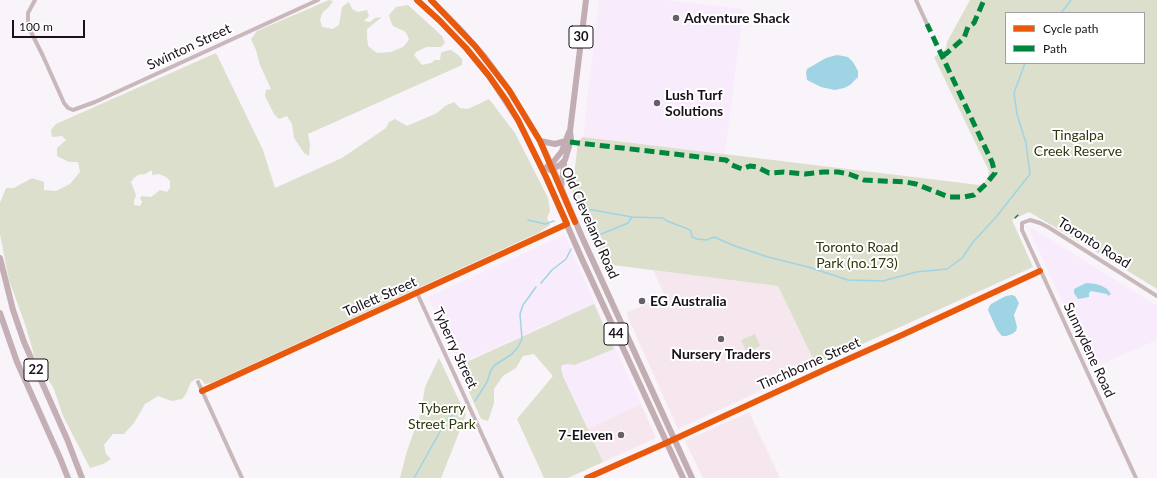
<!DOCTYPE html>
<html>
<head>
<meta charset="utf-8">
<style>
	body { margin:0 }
	#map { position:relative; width:1157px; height:478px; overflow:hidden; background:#f9f3fa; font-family:Lato,sans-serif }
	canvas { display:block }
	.legend { position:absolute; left:1005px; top:12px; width:140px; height:52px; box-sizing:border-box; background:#fff; border:1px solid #a3a0a4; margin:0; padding:5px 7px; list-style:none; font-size:12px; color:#19111b }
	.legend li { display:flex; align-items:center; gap:8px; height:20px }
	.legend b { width:20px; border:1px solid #a3a0a4 }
	.scale { position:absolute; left:12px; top:20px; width:73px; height:18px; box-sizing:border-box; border:2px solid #19111b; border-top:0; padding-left:5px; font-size:12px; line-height:14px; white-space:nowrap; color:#19111b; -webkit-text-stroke:3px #fff; paint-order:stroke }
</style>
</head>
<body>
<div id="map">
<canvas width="1157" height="478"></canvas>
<ul class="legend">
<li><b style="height:5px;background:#e8590c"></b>Cycle path</li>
<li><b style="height:5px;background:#00873e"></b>Path</li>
</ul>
<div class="scale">100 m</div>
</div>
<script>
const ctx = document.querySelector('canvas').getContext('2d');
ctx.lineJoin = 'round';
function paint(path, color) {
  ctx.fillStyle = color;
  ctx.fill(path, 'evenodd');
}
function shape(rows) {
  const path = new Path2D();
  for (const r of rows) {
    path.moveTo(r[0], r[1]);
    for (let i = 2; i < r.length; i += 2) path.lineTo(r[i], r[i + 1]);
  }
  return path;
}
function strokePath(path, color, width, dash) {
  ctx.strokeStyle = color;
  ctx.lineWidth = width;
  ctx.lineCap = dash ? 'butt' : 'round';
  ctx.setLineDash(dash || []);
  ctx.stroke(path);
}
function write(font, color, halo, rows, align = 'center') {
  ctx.font = font + ' Lato,sans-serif';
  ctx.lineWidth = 4;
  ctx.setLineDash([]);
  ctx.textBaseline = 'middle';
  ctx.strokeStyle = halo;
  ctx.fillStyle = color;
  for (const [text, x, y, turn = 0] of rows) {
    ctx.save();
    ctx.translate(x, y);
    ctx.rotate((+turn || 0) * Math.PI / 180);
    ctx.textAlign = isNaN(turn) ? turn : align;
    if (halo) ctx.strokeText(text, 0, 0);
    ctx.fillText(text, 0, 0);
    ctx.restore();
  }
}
paint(shape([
	[653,270,778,286,816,365,678,429,626,313,665,296],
	[641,404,656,438,603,462,587,429],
	[749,412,780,478,703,478,685,441]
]), '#f6e6ed');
paint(shape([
	[599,0,667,0,743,9,725,154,583,137],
	[1027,225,1157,306,1157,340,1093,368],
	[564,235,641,404,587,429,560,368,552,322,459,364,428,297]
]), '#f8ecfc');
paint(shape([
	[329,0,333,1,329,7,323,12,320,19,322,27,333,29,339,25,342,7,349,2,352,9,358,12,367,10,369,16,364,21,370,22,375,18,382,17,367,29,367,37,368,46,377,53,391,52,403,47,409,40,407,34,404,31,393,26,391,22,389,15,396,7,408,5,442,36,445,43,441,47,426,47,416,52,414,55,422,65,431,63,435,60,440,60,441,53,445,51,451,50,457,54,462,59,462,65,308,134,310,145,309,156,304,153,294,138,292,124,287,116,279,119,274,114,265,96,266,90,271,89,260,65,256,50,251,39,257,31],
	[970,0,1157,0,1157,289,1092,249,1029,212,1012,220,1033,267,816,365,778,286,605,264,572,194,578,141,583,137,979,185,984,183,988,177,989,171,934,57,946,49,947,42],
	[1006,13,1144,13,1144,63,1006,63],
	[216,53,263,150,275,188,342,158,386,128,389,122,395,119,407,126,437,113,445,106,454,102,460,108,468,109,489,99,515,133,548,198,550,211,547,218,550,225,538,233,211,383,205,384,201,379,196,379,191,382,186,394,182,399,172,401,158,396,145,404,134,423,124,434,113,434,104,445,106,454,111,459,103,464,90,468,63,416,54,389,35,358,25,324,9,280,0,234,0,203,6,188,14,188,32,178,44,182,44,190,56,191,70,184,80,172,78,162,69,162,57,156,57,148,66,140,62,136,52,137,51,130,56,124],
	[152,170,152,175,159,174,166,177,170,181,170,188,167,192,160,190,151,197,142,196,140,198,142,202,140,206,134,205,134,201,136,195,131,182,134,178,138,175,145,174],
	[594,304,614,349,575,365,567,364,562,365,561,368,563,376,603,462,568,478,544,478,517,419,553,376,534,354,523,356,516,368,503,376,494,389,494,403,488,421,481,419,459,369,462,364],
	[755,334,760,346,747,353,741,340],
	[439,358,466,415,441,478,400,478,407,451,421,412,425,387]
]), '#dbdfcc');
paint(shape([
	[837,55,848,57,853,62,858,71,858,77,850,85,844,88,835,90,821,87,807,80,806,73,807,69,826,58],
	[1086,283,1096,284,1102,286,1107,289,1111,294,1108,296,1107,294,1091,291,1089,293,1089,297,1078,299,1074,293,1074,289],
	[1012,295,1015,296,1019,303,1014,315,1017,327,1016,331,1012,334,1006,336,1002,336,997,330,988,310,989,307,991,304,1002,298,1006,296]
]), '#9fd4e4');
strokePath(shape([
	[1061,13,1071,0],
	[579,211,587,209,632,217,663,218,667,221,688,229,691,231,692,237,697,239,707,240,714,237,735,246,768,257,808,267,848,280,883,281,916,272,947,269,962,258,973,242,997,216,1030,174,1026,143,1017,114,1014,93,1025,63],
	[528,220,545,224,554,221],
	[592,241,594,237,628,223,632,217],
	[541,283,552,270,566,259,571,249],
	[475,401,487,382,491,370,495,365,512,354,518,347,522,339,520,314,523,305,536,287],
	[414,478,446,421,461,407]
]), '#9fd4e4', 1.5);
strokePath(shape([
	[35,0,28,13,28,26,43,56,64,103,68,108,73,110,95,102,318,0],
	[916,0,927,24],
	[417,293,502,478],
	[198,382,242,478],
	[202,391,567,224],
	[587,478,666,443,826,369,902,335,1040,271],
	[1136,478,1022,230,1022,223,1030,220,1040,223,1048,227,1157,296]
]), '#c9b8ba', 4);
strokePath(shape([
	[417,0,439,20,466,48,489,76,518,120,546,177,581,257,683,478],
	[431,0,458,27,484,56,509,90,540,141,553,169,582,237,692,478],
	[540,141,555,144,566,141],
	[543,170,554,161,562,151,569,132],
	[550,170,560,165,565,160,571,140,570,131,586,0],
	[561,188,564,166,564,162]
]), '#c2aeb2', 6);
strokePath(shape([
	[0,258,13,310,24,342,67,439,82,478],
	[0,313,17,362,60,458,68,478]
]), '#c4b0b4', 6);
strokePath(shape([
	[942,56,947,53,964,38,968,27,974,23,984,0],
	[570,142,726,160,732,165,742,169,750,166,757,167,769,173,784,172,805,174,823,172,838,172,849,174,864,180,906,182,916,184,949,197,964,197,974,195,986,184,995,173,992,162,927,24],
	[1016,216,1017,217]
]), '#00873e', 5, [10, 5]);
strokePath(shape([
	[431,0,475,46,509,90,540,141,575,222],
	[202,391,567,224,546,177,518,120,506,100,489,76,466,48,439,20,417,0],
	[587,478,666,443,826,369,902,335,1040,271]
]), '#e8590c', 6);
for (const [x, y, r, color] of [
	[676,18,4,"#676069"],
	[657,103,4,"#676069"],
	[642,301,4,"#676069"],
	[721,339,4,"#676069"],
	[621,435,4,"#676069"]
]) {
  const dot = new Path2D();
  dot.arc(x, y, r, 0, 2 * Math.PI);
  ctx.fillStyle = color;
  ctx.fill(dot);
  strokePath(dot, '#fff', 1.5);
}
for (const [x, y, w] of [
	[581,37,24],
	[616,334,24],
	[36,370,24]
]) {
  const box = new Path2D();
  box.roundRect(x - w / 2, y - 11, w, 22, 3);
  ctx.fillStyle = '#fff';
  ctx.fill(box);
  strokePath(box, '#19111b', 1);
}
write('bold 13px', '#19111b', null, [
	["30",581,37],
	["44",616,334],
	["22",36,370]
]);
write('bold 14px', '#19111b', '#fff', [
	["Adventure Shack",684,18],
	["Lush Turf",665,95],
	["Solutions",665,111],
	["EG Australia",650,301],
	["Nursery Traders",721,354,"center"],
	["7-Eleven",613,435,"right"]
], 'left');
write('14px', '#19111b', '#fff', [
	["Swinton Street",189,47,-25],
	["Old Cleveland Road",590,223,66],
	["Toronto Road",1094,243,32],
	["Tollett Street",380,297,-24],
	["Tyberry Street",455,348,65],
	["Sunnydene Road",1089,350,65],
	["Tinchborne Street",809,364,-24]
]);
write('14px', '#2f380a', '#fff', [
	["Tingalpa",1078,135],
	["Creek Reserve",1078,151],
	["Toronto Road",857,247],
	["Park (no.173)",857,263],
	["Tyberry",442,408],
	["Street Park",442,424]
]);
</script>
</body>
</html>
